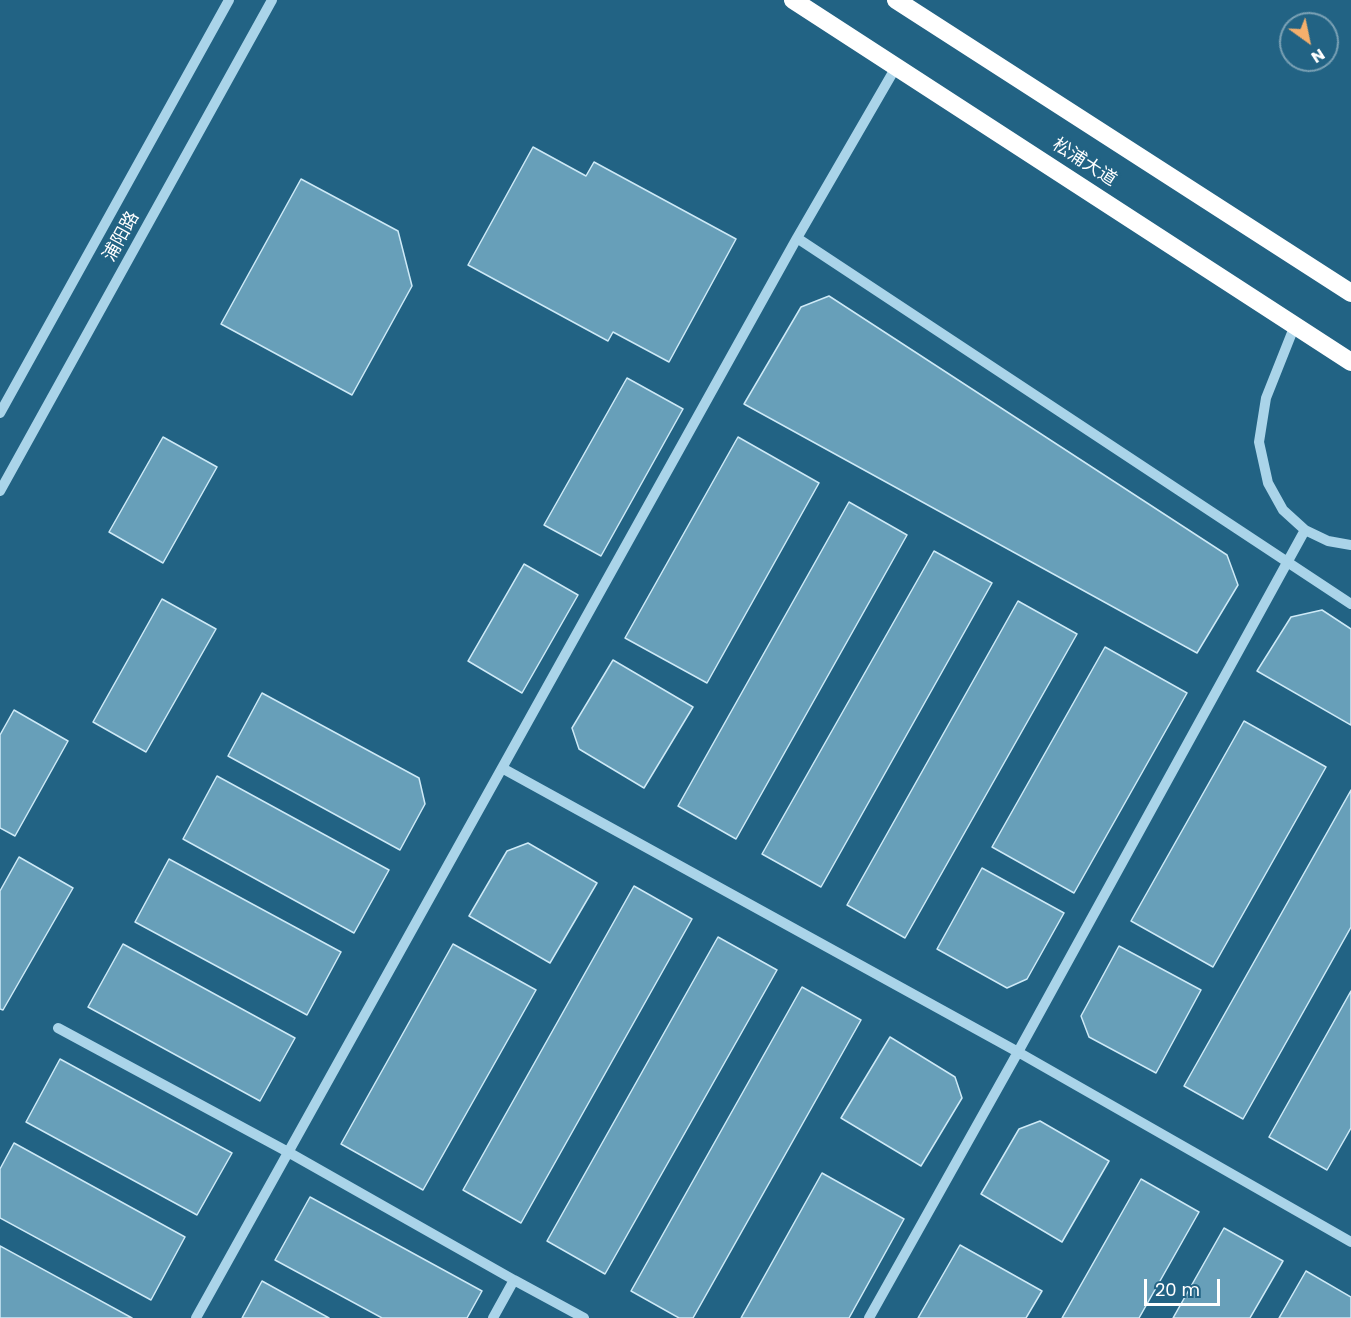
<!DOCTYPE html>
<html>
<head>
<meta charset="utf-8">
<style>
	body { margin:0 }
	#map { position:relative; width:1351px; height:1318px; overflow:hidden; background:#226384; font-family:Poppins,sans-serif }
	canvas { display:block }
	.north { position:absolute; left:1279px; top:12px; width:60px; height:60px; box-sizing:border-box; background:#226384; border:2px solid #7aa1b5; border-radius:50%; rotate:147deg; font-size:16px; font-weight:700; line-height:24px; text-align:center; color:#fff }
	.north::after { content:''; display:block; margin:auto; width:21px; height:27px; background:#f5af6c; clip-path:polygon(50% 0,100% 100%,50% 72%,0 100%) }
	.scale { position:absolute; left:1144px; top:1279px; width:76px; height:27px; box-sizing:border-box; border:3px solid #fff; border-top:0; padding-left:8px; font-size:18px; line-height:21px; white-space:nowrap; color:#fff; -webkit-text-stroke:4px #226384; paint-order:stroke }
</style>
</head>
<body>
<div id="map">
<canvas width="1351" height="1318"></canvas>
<div class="north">N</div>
<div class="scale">20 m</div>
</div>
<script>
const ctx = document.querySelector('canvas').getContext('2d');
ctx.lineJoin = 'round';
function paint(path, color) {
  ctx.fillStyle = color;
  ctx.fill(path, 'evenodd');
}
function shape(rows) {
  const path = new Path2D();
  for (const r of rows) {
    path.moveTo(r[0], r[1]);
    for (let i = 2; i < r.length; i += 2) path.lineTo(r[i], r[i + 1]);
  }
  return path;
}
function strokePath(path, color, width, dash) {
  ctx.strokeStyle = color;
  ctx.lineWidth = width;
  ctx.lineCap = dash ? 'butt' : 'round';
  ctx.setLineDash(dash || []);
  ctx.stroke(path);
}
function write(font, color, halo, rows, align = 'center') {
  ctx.font = font + ' Poppins,"Noto Sans SC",sans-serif';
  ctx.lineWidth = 6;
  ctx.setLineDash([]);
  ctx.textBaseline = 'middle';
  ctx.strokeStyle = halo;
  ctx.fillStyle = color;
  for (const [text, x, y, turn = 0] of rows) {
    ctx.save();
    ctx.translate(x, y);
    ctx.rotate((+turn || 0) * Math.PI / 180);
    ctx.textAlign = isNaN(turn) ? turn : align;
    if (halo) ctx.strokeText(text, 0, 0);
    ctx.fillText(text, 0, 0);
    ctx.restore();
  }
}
const building = shape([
	[533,147,586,176,594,162,736,239,669,362,613,332,608,341,468,265,533,147],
	[301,179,398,231,412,286,352,395,221,324,301,179],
	[829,296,1227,555,1238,585,1197,653,744,404,801,307,829,296],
	[627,378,683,409,601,556,544,525,627,378],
	[163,437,217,467,163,563,109,532,163,437],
	[738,437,819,483,707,683,625,638,738,437],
	[849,502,907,535,736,839,678,806,849,502],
	[934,551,992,583,821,887,762,854,934,551],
	[524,564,578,595,522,693,468,661,524,564],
	[162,599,216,629,146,752,93,722,162,599],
	[1018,601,1077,634,905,938,847,905,1018,601],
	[1322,610,1351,629,1351,725,1257,671,1291,617,1322,610],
	[1105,647,1187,693,1074,893,992,847,1105,647],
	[613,660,693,707,644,788,579,749,572,728,613,660],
	[262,693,419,778,425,804,400,850,228,756,262,693],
	[14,710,68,741,15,836,0,828,0,735,14,710],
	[1244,721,1326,767,1213,967,1131,921,1244,721],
	[217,776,389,870,354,933,183,839,217,776],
	[1351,790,1351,927,1243,1119,1184,1086,1351,790],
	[528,843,597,883,550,963,469,916,507,851,528,843],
	[19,857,73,888,3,1010,0,1009,0,891,19,857],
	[169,859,341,952,307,1015,135,922,169,859],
	[982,868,1064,913,1027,979,1007,988,937,949,982,868],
	[634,886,692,919,521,1223,463,1190,634,886],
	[718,937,777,970,605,1274,547,1241,718,937],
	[123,944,295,1038,260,1101,88,1007,123,944],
	[453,944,536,990,423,1190,341,1144,453,944],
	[1119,946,1201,990,1156,1073,1089,1037,1081,1016,1119,946],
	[802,987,861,1020,693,1318,679,1318,631,1291,802,987],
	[1351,991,1351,1128,1327,1170,1269,1137,1351,991],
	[890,1037,955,1077,962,1098,921,1166,841,1118,890,1037],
	[60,1059,232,1153,197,1215,26,1122,60,1059],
	[1040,1121,1109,1161,1062,1242,981,1194,1019,1129,1040,1121],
	[14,1143,185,1237,151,1300,0,1218,0,1169,14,1143],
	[822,1173,904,1219,849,1318,741,1318,822,1173],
	[1141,1179,1199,1212,1139,1318,1062,1318,1141,1179],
	[310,1197,482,1291,467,1318,382,1318,275,1260,310,1197],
	[1224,1228,1283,1261,1250,1318,1173,1318,1224,1228],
	[960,1245,1042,1291,1026,1318,918,1318,960,1245],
	[0,1246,132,1318,0,1318,0,1246],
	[1306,1271,1351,1297,1351,1318,1279,1318,1306,1271],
	[262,1281,329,1318,242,1318,262,1281]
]);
paint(building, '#679fb9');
strokePath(building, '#ceeaf7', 1.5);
strokePath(shape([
	[797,238,896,67],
	[1295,325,1266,398,1259,442,1268,483,1283,510,1305,530,1328,541,1351,545],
	[0,413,229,0],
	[0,491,272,0],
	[502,768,797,238,1351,604],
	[58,1028,288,1152,514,1280,493,1318],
	[514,1280,584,1318],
	[196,1318,502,768,1018,1052,1305,530],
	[869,1318,1018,1052,1351,1242]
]), '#aad4e9', 10);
strokePath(shape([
	[793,0,1351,362],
	[896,0,1351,293]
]), '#fff', 18);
write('18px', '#fff', '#226384', [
	["松浦大道",1084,163,33],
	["浦阳路",122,237,-61]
]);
</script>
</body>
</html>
